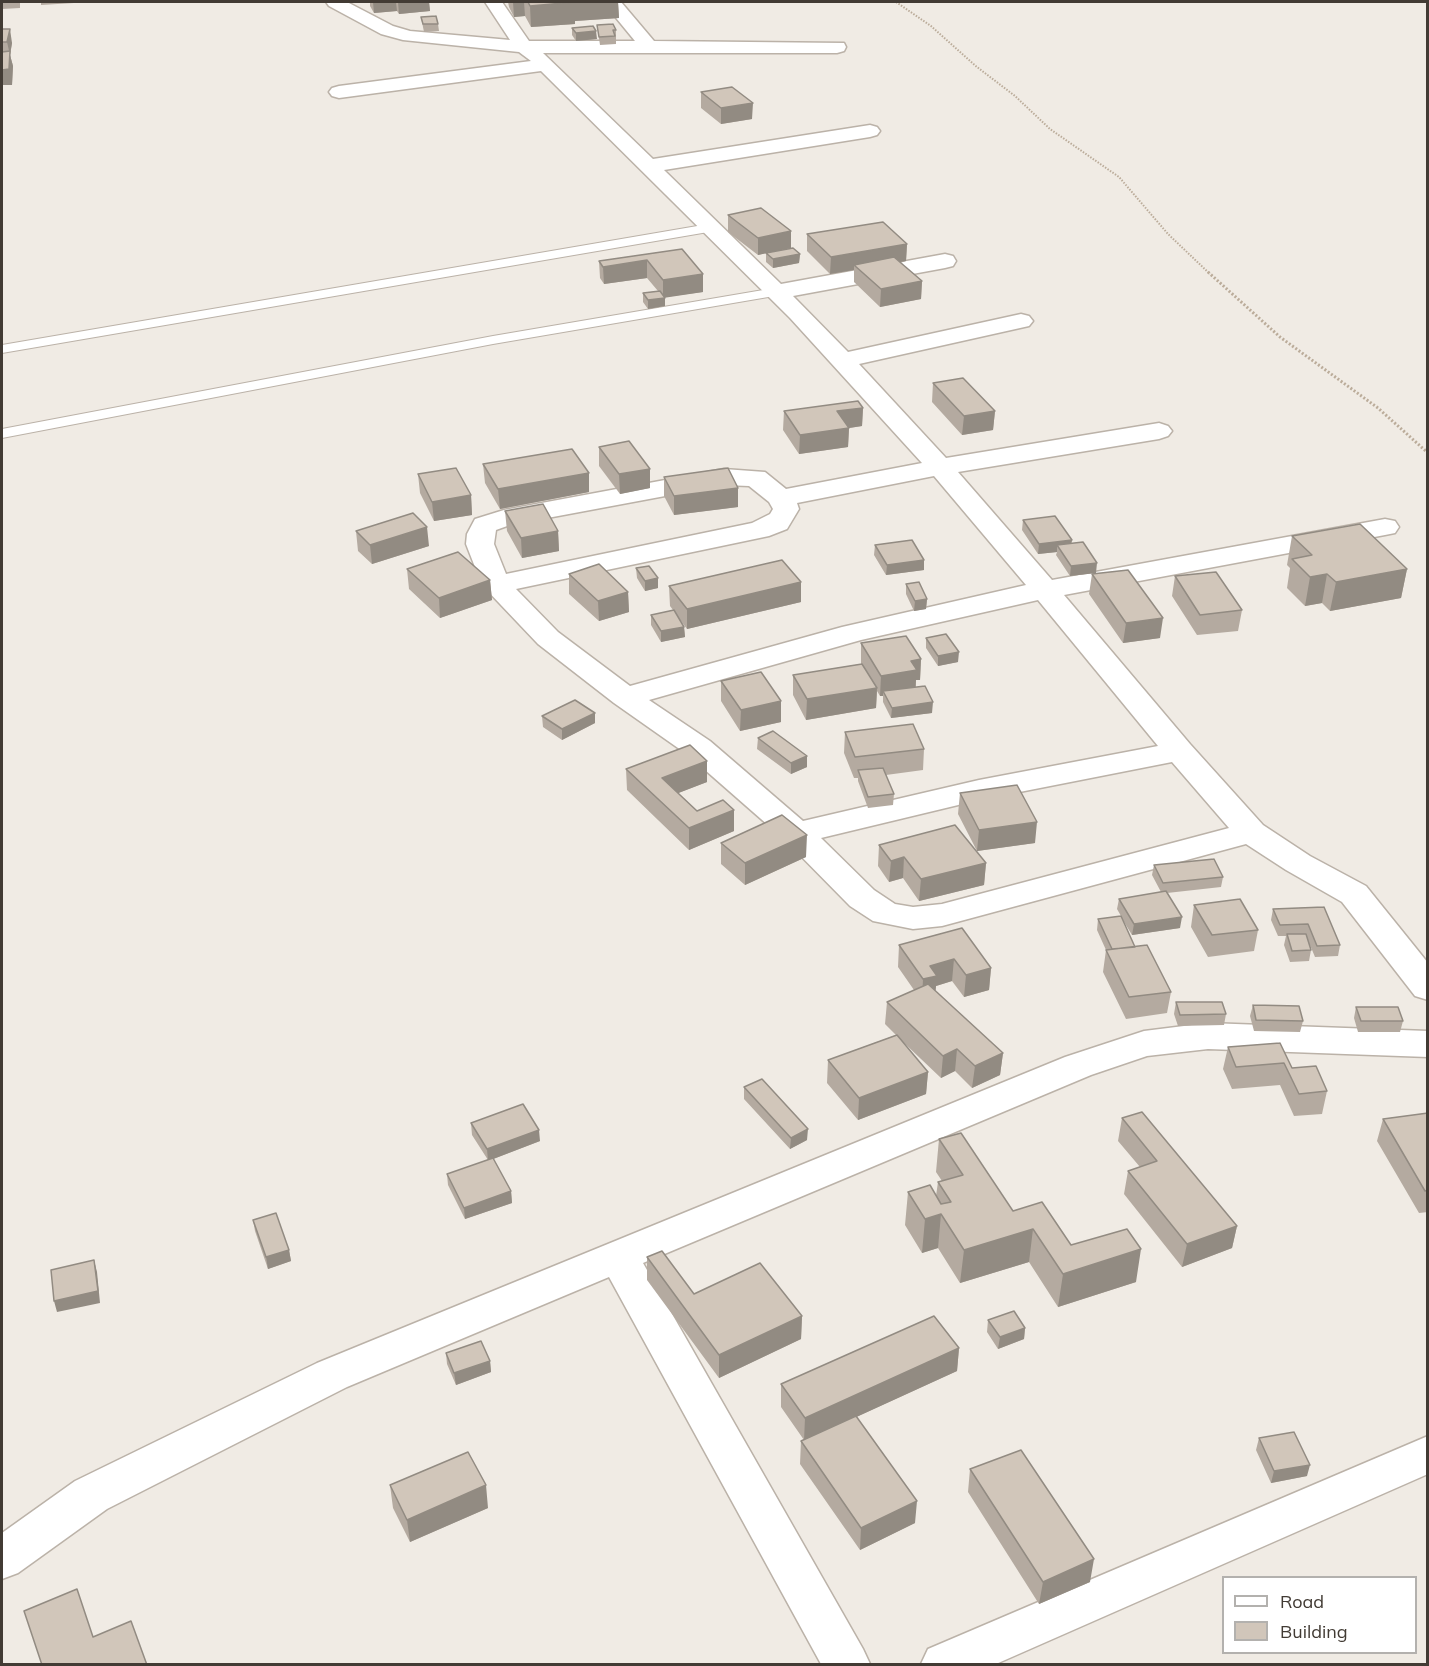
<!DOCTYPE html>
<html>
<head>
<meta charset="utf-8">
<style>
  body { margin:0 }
  #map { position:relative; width:1429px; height:1666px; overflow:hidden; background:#f0ebe4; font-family:Mulish,sans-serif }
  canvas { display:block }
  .frame { position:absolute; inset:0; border:3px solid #423b34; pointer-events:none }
  .legend { position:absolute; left:1222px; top:1576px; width:195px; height:78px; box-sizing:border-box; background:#fff; border:2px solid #b3b1ae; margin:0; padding:8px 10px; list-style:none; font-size:18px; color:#423b34 }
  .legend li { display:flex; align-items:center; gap:12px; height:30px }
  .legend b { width:30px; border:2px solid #b3b1ae }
</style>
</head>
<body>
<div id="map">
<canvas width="1429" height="1666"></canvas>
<div class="frame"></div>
<ul class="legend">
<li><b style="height:8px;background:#fff"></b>Road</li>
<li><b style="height:16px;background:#d1c6ba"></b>Building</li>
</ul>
</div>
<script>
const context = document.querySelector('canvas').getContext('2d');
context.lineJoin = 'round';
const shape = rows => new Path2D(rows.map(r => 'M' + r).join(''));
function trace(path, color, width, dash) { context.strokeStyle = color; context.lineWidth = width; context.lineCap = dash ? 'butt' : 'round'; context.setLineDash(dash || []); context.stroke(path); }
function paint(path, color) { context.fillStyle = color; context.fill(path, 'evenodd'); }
const pathFar1 = shape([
  [896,2,931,26,977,67,1015,96,1050,129,1119,177,1168,234,1210,274]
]);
const path = shape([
  [1208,272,1280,337,1378,408,1428,453]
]);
const service = shape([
  [709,224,714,225,715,228,714,231,2,353,2,345,709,224],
  [775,288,782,292,780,295,493,344,2,438,2,429,493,336,775,288]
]);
const minor = shape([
  [326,2,347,2,393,26,410,31,510,40,485,2,502,2,529,41,635,41,603,2,621,2,654,41,844,43,846,47,844,51,837,53,543,53,653,159,870,125,877,127,880,131,877,135,870,137,664,170,781,284,945,254,953,256,956,261,953,266,945,268,793,296,848,352,1021,314,1029,316,1033,321,1029,326,859,364,946,458,1159,423,1168,426,1172,431,1168,436,1159,439,958,472,1052,580,1385,519,1395,521,1399,527,1395,533,1385,535,1064,595,1190,744,1263,825,1310,856,1366,886,1428,963,1428,1000,1415,996,1342,902,1286,870,1246,844,942,926,913,929,873,921,850,906,785,840,688,755,614,703,538,644,482,585,466,544,467,534,475,519,504,510,724,469,765,472,786,489,922,463,790,318,541,71,339,98,332,96,329,92,332,88,339,86,531,61,519,52,403,40,381,34,329,6,326,2],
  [934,476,1026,585,842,627,630,686,558,632,516,589,769,536,787,529,799,509,797,503,934,476],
  [724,485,749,486,769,502,773,509,770,514,752,523,506,574,494,544,496,530,510,525,724,485],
  [1038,600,1158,746,979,780,803,821,710,741,649,700,861,640,1038,600],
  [1172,762,1229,828,942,904,913,907,895,904,874,890,821,838,979,800,1172,762],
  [1208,1023,1428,1031,1428,1057,1208,1049,1147,1056,1091,1075,643,1263,863,1649,870,1664,821,1664,609,1277,347,1387,107,1509,18,1573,2,1579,2,1533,75,1481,317,1363,1065,1057,1144,1031,1208,1023],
  [1428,1436,1428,1474,996,1664,921,1664,928,1649,1428,1436]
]);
const wall = shape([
  [2,2,20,2,20,8,2,9],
  [41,2,74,2,74,3,41,5],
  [370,2,429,2,430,11,399,14,397,11,374,13,370,6],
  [508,2,513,2,513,7,513,2,618,2,619,18,575,21,575,24,531,27,525,16,514,17,509,7],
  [421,17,438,24,439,31,424,32],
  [597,25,616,30,616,44,600,45],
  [572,28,597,39,576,41,572,35],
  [2,29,12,43,10,55,13,66,12,85,2,85],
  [701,92,752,119,721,124,701,108],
  [728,215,791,248,773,252,800,254,799,263,773,268,766,262,766,253,758,255,728,232],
  [807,234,907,244,906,261,900,263,922,281,921,299,880,307,854,282,854,270,830,274,807,251],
  [682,249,703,292,665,297,665,306,648,309,643,302,643,293,658,291,647,278,604,284,600,278,599,261],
  [933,383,995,411,993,430,962,435,932,402],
  [863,408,862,426,849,428,848,447,799,454,783,430,784,411],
  [599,447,650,469,650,488,620,494,599,466],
  [483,464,589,473,589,492,500,509,485,483],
  [418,474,471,495,472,515,434,521,420,493],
  [664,477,738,488,738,507,674,515,664,496],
  [505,511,558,531,559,551,522,558,507,531],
  [1023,520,1072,540,1071,544,1096,573,1070,576,1056,555,1057,552,1038,554,1022,530],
  [356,531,429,546,372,564,358,551],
  [1292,536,1407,569,1401,598,1330,611,1322,603,1305,606,1287,588,1290,568,1287,565],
  [875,545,924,570,886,575,874,555],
  [636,568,658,588,645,591,637,578],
  [407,569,490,580,492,600,440,618,409,589],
  [569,574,628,592,629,612,599,621,569,594],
  [1092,574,1160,638,1123,643,1089,594],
  [1175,576,1242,610,1238,631,1197,635,1172,596],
  [906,584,927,599,926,609,914,611,906,594],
  [669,586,801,602,687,629,678,617,684,627,685,637,661,642,651,625,651,615,673,610,670,606],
  [926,638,958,662,938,666,926,648],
  [861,643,921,659,920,680,916,680,916,687,932,713,891,718,883,702,883,696,880,696,877,691,876,708,806,720,793,695,793,675,861,664],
  [721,681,781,701,781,722,740,731,721,701],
  [542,716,595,723,562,740,543,727],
  [845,732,924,749,923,770,886,775,894,794,893,805,868,808,858,781,858,778,854,778,844,753],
  [758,738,807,767,791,774,757,749],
  [707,761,707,782,678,793,697,811,734,810,734,831,689,850,627,790,626,769],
  [960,793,1035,843,977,851,958,814],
  [721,843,806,857,745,885,721,864],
  [879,845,986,863,984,885,919,901,903,878,889,882,878,866],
  [1154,865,1223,877,1221,887,1167,893,1180,928,1132,935,1121,917,1135,947,1171,992,1167,1013,1126,1019,1103,972,1106,950,1097,930,1098,919,1121,916,1117,909,1119,899,1161,892,1152,875],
  [1194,905,1258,930,1254,951,1208,957,1191,927],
  [1324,907,1340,945,1338,956,1315,957,1310,945,1311,950,1309,961,1290,962,1284,945,1286,936,1278,936,1271,920,1273,909],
  [899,945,991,968,989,990,964,997,952,981,936,986,935,991,1003,1053,1000,1075,972,1088,955,1071,941,1078,901,1040,928,1072,926,1094,858,1120,827,1083,828,1060,896,1035,885,1024,887,1002,914,990,898,967],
  [1176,1002,1226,1014,1224,1025,1178,1026,1174,1014],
  [1253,1005,1303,1021,1300,1032,1254,1031,1250,1016],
  [1356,1007,1403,1021,1400,1032,1358,1032,1354,1018],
  [1280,1043,1292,1068,1327,1091,1322,1114,1294,1116,1280,1085,1232,1089,1223,1069,1228,1047],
  [744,1087,807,1140,790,1149,744,1099],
  [1428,1113,1428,1212,1419,1213,1377,1141,1383,1119],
  [1122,1118,1237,1226,1232,1248,1182,1267,1124,1194,1128,1171,1140,1167,1118,1141],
  [471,1123,540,1141,493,1159,511,1191,512,1203,465,1219,448,1185,447,1174,488,1160,472,1135],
  [939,1139,1013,1211,1136,1282,1058,1307,1029,1262,960,1283,938,1248,922,1253,905,1225,908,1192,936,1196,938,1182,942,1181,936,1172],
  [253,1220,289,1250,291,1261,268,1269,255,1231],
  [647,1257,694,1294,802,1316,801,1339,719,1378,647,1280],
  [988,1320,1025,1328,1024,1339,998,1349,987,1332],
  [959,1348,957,1371,856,1417,915,1523,860,1550,800,1464,801,1441,804,1440,781,1407,781,1384],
  [446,1353,490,1361,491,1372,456,1385,447,1364],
  [1259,1438,1307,1476,1271,1483,1256,1450],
  [970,1469,1090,1582,1039,1604,968,1492],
  [390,1485,488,1508,410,1542,393,1508]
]);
const shadedWall = shape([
  [373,2,396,2,397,11,374,13],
  [398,2,429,2,430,11,399,14],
  [513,2,524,2,525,16,514,17],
  [573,2,618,2,619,18,575,21,575,24,531,27,530,6],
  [10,29,12,43,10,55,13,66,12,85,2,85,2,70,10,55,7,42],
  [596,31,597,39,576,41,576,33],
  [753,103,752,119,721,124,721,108],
  [791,231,791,248,758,255,758,238],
  [907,244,906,261,859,269,854,265,854,270,830,274,831,257],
  [800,254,799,263,773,268,773,259],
  [647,260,647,278,604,284,603,267],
  [703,274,703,292,663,298,663,280],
  [922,281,921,299,880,307,881,289],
  [665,298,665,306,648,309,648,300],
  [863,408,862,426,836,430,837,411],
  [995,411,993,430,962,435,964,416],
  [849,428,848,447,799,454,800,435],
  [650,469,650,488,620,494,619,474],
  [589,473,589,492,500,509,498,489],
  [738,488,738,507,674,515,674,496],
  [471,495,472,515,434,521,432,502],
  [427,527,429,546,372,564,370,545],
  [558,531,559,551,522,558,521,538],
  [1072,540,1070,550,1057,545,1057,552,1038,554,1039,544],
  [924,560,924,570,886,575,887,565],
  [1097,563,1096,573,1070,576,1071,566],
  [1407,569,1401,598,1330,611,1336,582],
  [1327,574,1322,603,1305,606,1310,577],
  [658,578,658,588,645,591,645,581],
  [490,580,492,600,440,618,439,598],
  [801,582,801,602,687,629,687,609],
  [628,592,629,612,599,621,598,601],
  [927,599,926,609,914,611,915,601],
  [1163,618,1160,638,1123,643,1126,623],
  [684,627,685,637,661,642,661,631],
  [959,652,958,662,938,666,938,656],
  [921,659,920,680,916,680,915,691,883,691,883,696,880,696,881,676,911,661],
  [877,688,876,708,806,720,807,699],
  [781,701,781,722,740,731,741,710],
  [933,702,932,713,891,718,892,708],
  [595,713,595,723,562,740,562,729],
  [807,756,807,767,791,774,791,763],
  [707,761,707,782,663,799,662,778],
  [734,810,734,831,689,850,689,828],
  [1037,822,1035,843,977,851,979,830],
  [807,835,806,857,745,885,745,863],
  [904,857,903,878,889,882,891,861],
  [986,863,984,885,919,901,921,879],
  [1182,917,1180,928,1132,935,1134,924],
  [954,959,952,981,936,986,935,998,922,1001,923,979,930,966],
  [991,968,989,990,964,997,966,975],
  [957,1049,955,1071,941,1078,943,1056],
  [1003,1053,1000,1075,972,1088,975,1066],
  [928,1072,926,1094,858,1120,859,1098],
  [808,1129,807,1140,790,1149,791,1138],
  [539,1130,540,1141,488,1161,487,1149],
  [511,1191,512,1203,465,1219,464,1208],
  [941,1214,938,1248,922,1253,925,1219],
  [1237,1226,1232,1248,1182,1267,1187,1244],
  [1033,1229,1029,1262,960,1283,964,1250],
  [1141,1249,1136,1282,1058,1307,1063,1274],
  [289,1250,291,1261,268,1269,266,1257],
  [94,1260,97,1272,100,1303,57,1312,54,1301],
  [802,1316,801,1339,719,1378,719,1355],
  [1025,1328,1024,1339,998,1349,1000,1337],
  [959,1348,957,1371,804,1441,805,1418],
  [490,1361,491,1372,456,1385,454,1373],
  [1310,1465,1307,1476,1271,1483,1274,1471],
  [486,1485,488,1508,410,1542,407,1520],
  [917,1501,915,1523,860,1550,861,1528],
  [1094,1559,1090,1582,1039,1604,1043,1582]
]);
const building = shape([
  [528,2,574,2,530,6,528,2],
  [436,16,438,24,423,24,421,17,436,16],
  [613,24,616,30,613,30,615,36,599,37,597,25,613,24],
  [593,26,596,31,576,33,572,28,593,26],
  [2,29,10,29,7,42,2,42,2,29],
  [10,51,9,69,2,70,2,52,10,51],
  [732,87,753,103,721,108,701,92,732,87],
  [761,208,791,231,758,238,728,215,761,208],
  [883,222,907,244,831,257,807,234,883,222],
  [793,248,800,254,773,259,766,253,793,248],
  [682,249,703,274,663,280,647,260,603,267,599,261,682,249],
  [894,257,922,281,881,289,854,265,894,257],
  [660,291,665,298,648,300,643,293,660,291],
  [963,378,995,411,964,416,933,383,963,378],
  [858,401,863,408,837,411,849,428,800,435,784,411,858,401],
  [629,441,650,469,619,474,599,447,629,441],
  [572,449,589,473,498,489,483,464,572,449],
  [456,468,471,495,432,502,418,474,456,468],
  [728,468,738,488,674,496,664,477,728,468],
  [543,504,558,531,521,538,505,511,543,504],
  [413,513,427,527,370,545,356,531,413,513],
  [1055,516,1072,540,1039,544,1023,520,1055,516],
  [1360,524,1407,569,1336,582,1327,574,1310,577,1292,559,1312,555,1292,536,1360,524],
  [912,540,924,560,887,565,875,545,912,540],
  [1083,542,1097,563,1071,566,1057,545,1083,542],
  [458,552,490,580,439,598,407,569,458,552],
  [782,560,801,582,687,609,669,586,782,560],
  [599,564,628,592,598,601,569,574,599,564],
  [649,566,658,578,645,581,636,568,649,566],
  [1128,570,1163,618,1126,623,1092,574,1128,570],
  [1216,572,1242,610,1200,615,1175,576,1216,572],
  [919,582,927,599,915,601,906,584,919,582],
  [674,610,684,627,661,631,651,615,674,610],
  [946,634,959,652,938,656,926,638,946,634],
  [906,636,921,659,911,661,917,670,881,676,861,643,906,636],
  [862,664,877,688,807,699,793,675,862,664],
  [761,672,781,701,741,710,721,681,761,672],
  [925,686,933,702,892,708,883,691,925,686],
  [575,700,595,713,562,729,542,716,575,700],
  [913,724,924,749,855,757,845,732,913,724],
  [773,731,807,756,791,763,758,738,773,731],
  [690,745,707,761,662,778,697,811,723,800,734,810,689,828,626,769,690,745],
  [883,768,894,794,868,797,858,770,883,768],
  [1017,785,1037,822,979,830,960,793,1017,785],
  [782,815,807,835,745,863,721,843,782,815],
  [955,825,986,863,921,879,904,857,891,861,879,845,955,825],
  [1214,859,1223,877,1163,883,1154,865,1214,859],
  [1166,891,1182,917,1134,924,1119,899,1166,891],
  [1240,899,1258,930,1212,935,1194,905,1240,899],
  [1324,907,1340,945,1317,946,1308,924,1280,925,1273,909,1324,907],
  [1121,916,1135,947,1112,949,1098,919,1121,916],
  [962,928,991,968,966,975,954,959,930,966,937,976,923,979,899,945,962,928],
  [1287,934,1306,934,1311,950,1292,951,1287,934],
  [1147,945,1171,992,1129,997,1106,950,1147,945],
  [928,984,1003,1053,975,1066,957,1049,943,1056,887,1002,928,984],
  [1176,1002,1222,1002,1226,1014,1180,1015,1176,1002],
  [1253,1005,1299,1006,1303,1021,1256,1020,1253,1005],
  [1356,1007,1398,1007,1403,1021,1361,1021,1356,1007],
  [897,1035,928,1072,859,1098,828,1060,897,1035],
  [1280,1043,1292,1068,1316,1066,1327,1091,1299,1094,1284,1063,1236,1067,1228,1047,1280,1043],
  [762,1079,808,1129,791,1138,744,1087,762,1079],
  [523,1104,539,1130,487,1149,471,1123,523,1104],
  [1142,1112,1237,1226,1187,1244,1128,1171,1157,1161,1122,1118,1142,1112],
  [1428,1113,1428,1190,1425,1191,1383,1119,1428,1113],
  [961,1133,1013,1211,1042,1202,1071,1245,1127,1229,1141,1249,1063,1274,1033,1229,964,1250,941,1214,925,1219,908,1192,930,1185,941,1204,951,1202,938,1182,963,1175,939,1139,961,1133],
  [493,1158,511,1191,464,1208,447,1174,493,1158],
  [276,1213,289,1250,266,1257,253,1220,276,1213],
  [662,1251,694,1294,760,1263,802,1316,719,1355,647,1257,662,1251],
  [94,1260,98,1291,54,1301,51,1270,94,1260],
  [1014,1311,1025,1328,1000,1337,988,1320,1014,1311],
  [934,1316,959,1348,805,1418,781,1384,934,1316],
  [481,1341,490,1361,454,1373,446,1353,481,1341],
  [856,1416,917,1501,861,1528,801,1441,856,1416],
  [1294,1432,1310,1465,1274,1471,1259,1438,1294,1432],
  [1021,1450,1094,1559,1043,1582,970,1469,1021,1450],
  [468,1452,486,1485,407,1520,390,1485,468,1452],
  [77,1589,93,1637,131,1621,147,1665,42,1665,24,1611,77,1589]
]);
trace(service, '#bbb2a8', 2);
trace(minor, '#bbb2a8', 3);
trace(pathFar1, '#bbac9a', 2, [1.5, 1.5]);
trace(path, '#bbac9a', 3, [2, 2]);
paint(service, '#fff');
paint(minor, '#fff');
paint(wall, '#b4aaa0');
paint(shadedWall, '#928b82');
paint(building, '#d1c6ba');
trace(building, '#928b82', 1.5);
</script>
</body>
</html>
